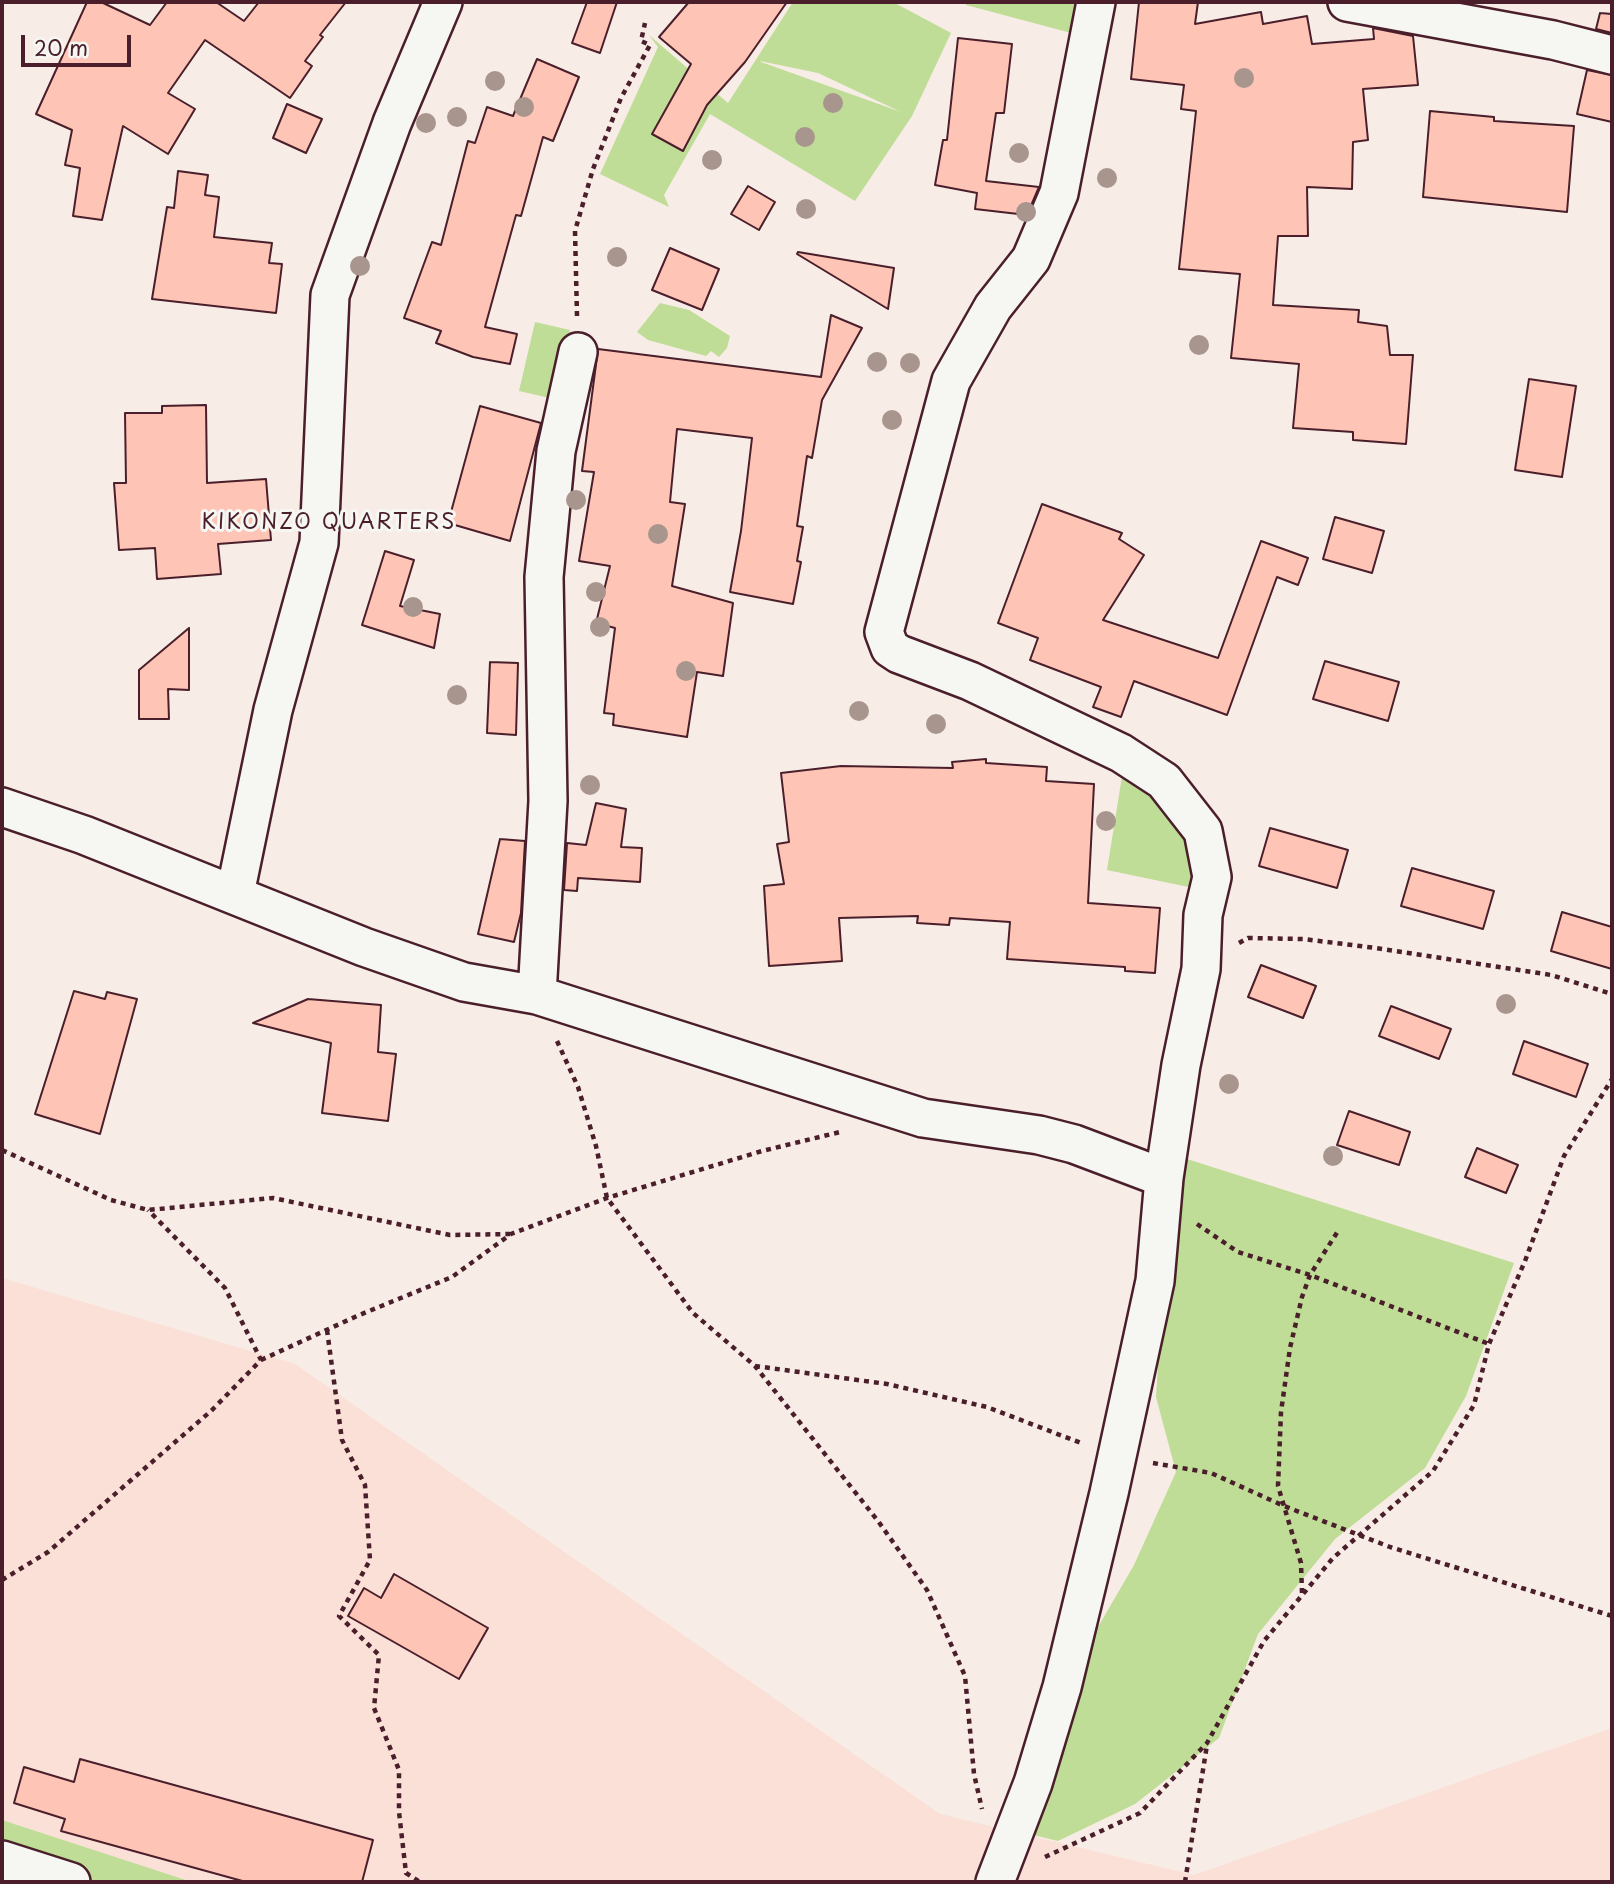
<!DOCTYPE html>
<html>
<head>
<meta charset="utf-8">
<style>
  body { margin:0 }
  #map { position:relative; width:1614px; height:1884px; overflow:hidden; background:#f8ece6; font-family:"Playpen Sans",sans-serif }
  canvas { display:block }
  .frame { position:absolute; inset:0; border:4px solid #4a1f2b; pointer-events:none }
  .scale { position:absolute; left:21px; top:35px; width:110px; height:32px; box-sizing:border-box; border:4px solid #4a1f2b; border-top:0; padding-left:9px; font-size:21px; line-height:24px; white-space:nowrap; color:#4a1f2b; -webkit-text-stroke:5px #f6f6f2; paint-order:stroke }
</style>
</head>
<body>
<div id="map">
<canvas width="1614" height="1884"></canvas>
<div class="frame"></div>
<div class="scale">20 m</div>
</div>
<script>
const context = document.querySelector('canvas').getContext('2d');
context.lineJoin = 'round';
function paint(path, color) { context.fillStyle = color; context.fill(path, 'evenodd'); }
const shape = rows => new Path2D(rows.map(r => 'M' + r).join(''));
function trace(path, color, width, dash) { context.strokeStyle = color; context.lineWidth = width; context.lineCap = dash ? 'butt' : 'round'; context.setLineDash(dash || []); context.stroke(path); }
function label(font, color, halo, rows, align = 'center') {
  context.font = font + ' "Playpen Sans",sans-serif'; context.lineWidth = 6; context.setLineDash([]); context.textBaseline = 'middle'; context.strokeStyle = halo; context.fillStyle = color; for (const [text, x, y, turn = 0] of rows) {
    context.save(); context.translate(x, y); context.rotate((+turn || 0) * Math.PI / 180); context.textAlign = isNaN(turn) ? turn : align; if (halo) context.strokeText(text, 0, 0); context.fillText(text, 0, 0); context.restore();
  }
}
const built = shape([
  [2,1278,295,1364,940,1814,1194,1875,1612,1728,1612,1882,192,1882,2,1820]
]);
const green = shape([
  [793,2,893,2,951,33,912,116,855,201,710,114,664,195,669,207,600,174,658,47,649,35,728,103],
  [760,61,818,73,901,112,761,62],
  [967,2,1093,2,1090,38,966,5],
  [660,303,689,310,730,336,727,348,719,357,711,351,706,356,648,340,637,332],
  [535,322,570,330,554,399,519,391],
  [1124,764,1196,836,1203,890,1107,870],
  [1187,1159,1514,1263,1466,1396,1425,1468,1335,1539,1258,1634,1219,1738,1135,1804,1058,1841,1021,1832,1080,1658,1134,1565,1176,1472,1156,1397,1164,1272],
  [2,1820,192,1882,2,1882]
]);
const building = shape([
  [87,2,101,2,150,25,167,2,216,2,244,21,259,2,346,2,320,35,323,37,305,61,312,66,290,98,205,40,168,93,195,109,168,154,123,126,102,220,73,216,80,168,65,165,72,130,36,114,87,2],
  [587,2,617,2,600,53,572,43,587,2],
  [689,2,787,2,745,62,707,105,683,151,652,134,691,64,659,37,689,2],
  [1139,2,1198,2,1195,24,1261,12,1263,24,1307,16,1312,44,1374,39,1373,28,1413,36,1418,85,1363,89,1368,140,1353,142,1352,189,1307,187,1308,236,1278,236,1273,305,1359,310,1358,322,1387,326,1390,355,1413,355,1406,444,1353,440,1353,432,1293,428,1299,364,1231,358,1240,274,1179,269,1196,111,1181,109,1184,85,1131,79,1139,2],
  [1600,13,1612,14,1612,33,1596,29,1600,13],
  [958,38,1012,44,1004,113,996,113,986,181,1039,187,1027,215,975,209,977,193,935,185,943,140,947,140,958,38],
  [537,59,579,77,553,141,543,137,521,216,516,215,485,327,517,334,510,364,473,357,436,343,441,331,404,318,432,242,441,245,468,141,475,143,487,107,513,116,537,59],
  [1587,70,1612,75,1612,122,1577,114,1587,70],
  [287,104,322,119,306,153,273,138,287,104],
  [1430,111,1494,117,1494,121,1574,126,1567,212,1423,197,1430,111],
  [178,171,208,175,205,195,219,197,214,237,272,243,269,263,282,264,276,313,152,299,167,207,174,208,178,171],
  [748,186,775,202,759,230,731,214,748,186],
  [670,248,719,269,702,310,652,290,670,248],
  [798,252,894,268,888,309,797,254,798,252],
  [831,315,862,328,822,400,812,458,807,456,797,526,803,527,797,561,801,562,793,604,730,592,741,531,752,438,677,429,670,502,685,504,672,586,733,603,723,676,697,672,687,737,613,725,614,714,604,713,615,628,596,623,610,566,579,561,594,472,582,471,598,349,821,377,831,315],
  [1529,379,1576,386,1562,477,1515,470,1529,379],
  [206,405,207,483,266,479,271,540,218,544,221,574,157,579,155,548,119,550,114,483,126,483,125,413,162,413,162,406,206,405],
  [480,406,541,423,510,541,448,523,480,406],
  [1042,504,1122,533,1119,539,1144,555,1103,620,1218,658,1261,541,1308,558,1298,585,1277,577,1227,715,1134,681,1121,717,1093,707,1101,687,1030,660,1038,638,998,623,1042,504],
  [1335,517,1384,531,1372,573,1323,559,1335,517],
  [385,551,414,560,400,606,440,614,434,648,362,625,385,551],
  [189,628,189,690,168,689,169,719,139,719,139,670,189,628],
  [1325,661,1399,682,1388,721,1313,699,1325,661],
  [490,662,518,663,516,735,487,733,490,662],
  [986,759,986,763,1047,767,1046,781,1094,784,1088,903,1160,908,1155,973,1125,971,1125,967,1007,959,1010,922,950,918,949,925,917,923,918,916,839,918,842,961,769,966,764,886,784,884,777,844,789,842,781,773,841,766,953,768,952,762,986,759],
  [596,803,626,809,621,847,642,848,640,882,578,878,577,891,564,890,567,843,586,845,596,803],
  [1270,828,1348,850,1337,888,1259,866,1270,828],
  [500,839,525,841,521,913,514,942,478,934,500,839],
  [1412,868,1494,891,1483,929,1401,906,1412,868],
  [1562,912,1612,927,1612,969,1551,951,1562,912],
  [1261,965,1316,986,1303,1018,1248,997,1261,965],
  [74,991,105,999,107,992,137,999,100,1134,35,1114,74,991],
  [308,999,381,1005,378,1052,396,1054,388,1121,322,1113,331,1043,253,1023,308,999],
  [1391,1006,1451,1029,1439,1059,1379,1036,1391,1006],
  [1524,1041,1588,1064,1576,1097,1513,1074,1524,1041],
  [1349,1111,1410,1132,1399,1165,1337,1145,1349,1111],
  [1477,1148,1518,1165,1506,1193,1465,1177,1477,1148],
  [394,1574,488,1628,459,1679,348,1616,364,1588,381,1598,394,1574],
  [80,1759,373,1840,362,1882,246,1882,61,1831,65,1819,14,1803,24,1767,74,1782,80,1759]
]);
const path = shape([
  [577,316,575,231,593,169,621,98,650,45,641,41,645,23],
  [1239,943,1248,938,1303,939,1376,948,1551,975,1612,994],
  [557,1041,578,1087,596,1146,607,1198,693,1313,755,1366,878,1521,927,1590,965,1676,974,1774,982,1809],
  [2,1150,111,1200,148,1210,273,1198,450,1235,510,1234],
  [1197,1224,1238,1252,1310,1275,1489,1344],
  [327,1330,342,1440,365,1485,370,1560,339,1616,379,1655,374,1708,399,1770,399,1812,406,1873,420,1882],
  [261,1360,357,1316,452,1277,511,1234,607,1198,762,1151,840,1132],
  [755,1366,887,1384,987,1407,1081,1443],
  [1153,1463,1211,1473,1284,1506,1390,1547,1612,1616],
  [2,1580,48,1552,211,1411,261,1360,225,1288,148,1210],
  [1302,1593,1301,1563,1278,1486,1281,1412,1290,1348,1302,1297,1310,1275,1338,1231],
  [1045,1857,1140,1813,1207,1743,1264,1641,1333,1558,1433,1471,1474,1405,1489,1344,1525,1261,1564,1156,1612,1079],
  [1185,1882,1207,1745]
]);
const minor = shape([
  [1347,2,1553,40,1612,55],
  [2,807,84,835,364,947,464,982,537,995,923,1118,1039,1135,1074,1144,1164,1178],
  [235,894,273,710,319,543,330,295,392,123,443,2],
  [537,995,548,801,544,577,556,451,578,352],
  [2,1860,71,1882],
  [995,1882,1033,1783,1062,1687,1109,1493,1155,1281,1164,1178,1181,1065,1201,969,1203,915,1212,877,1203,831,1164,781,1121,753,970,681,899,654,890,648,884,632,951,381,993,307,1031,259,1059,193,1096,2]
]);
const trees = [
  [1244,78],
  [495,81],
  [833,103],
  [524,107],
  [457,117],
  [426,123],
  [805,137],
  [1019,153],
  [712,160],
  [1107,178],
  [806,209],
  [1026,212],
  [617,257],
  [360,266],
  [1199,345],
  [877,362],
  [910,363],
  [892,420],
  [576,500],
  [658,534],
  [596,592],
  [413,607],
  [600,627],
  [686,671],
  [457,695],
  [859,711],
  [936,724],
  [590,785],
  [1106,821],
  [1506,1004],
  [1229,1084],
  [1333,1156]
];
const quarterNames = [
  ["KIKONZO QUARTERS",329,523]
];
paint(built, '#fae0d7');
paint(green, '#bfdd96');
paint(building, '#fec4b5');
trace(building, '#4a1f2b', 2);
trace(minor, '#4a1f2b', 42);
trace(path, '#4a1f2b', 4.5, [5, 5]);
trace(minor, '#f6f6f2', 37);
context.fillStyle = '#a8958e';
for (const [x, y] of trees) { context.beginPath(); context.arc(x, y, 10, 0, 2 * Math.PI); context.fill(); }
context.letterSpacing = '2px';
label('21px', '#4a1f2b', '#f6f6f2', quarterNames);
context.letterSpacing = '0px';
</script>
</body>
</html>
